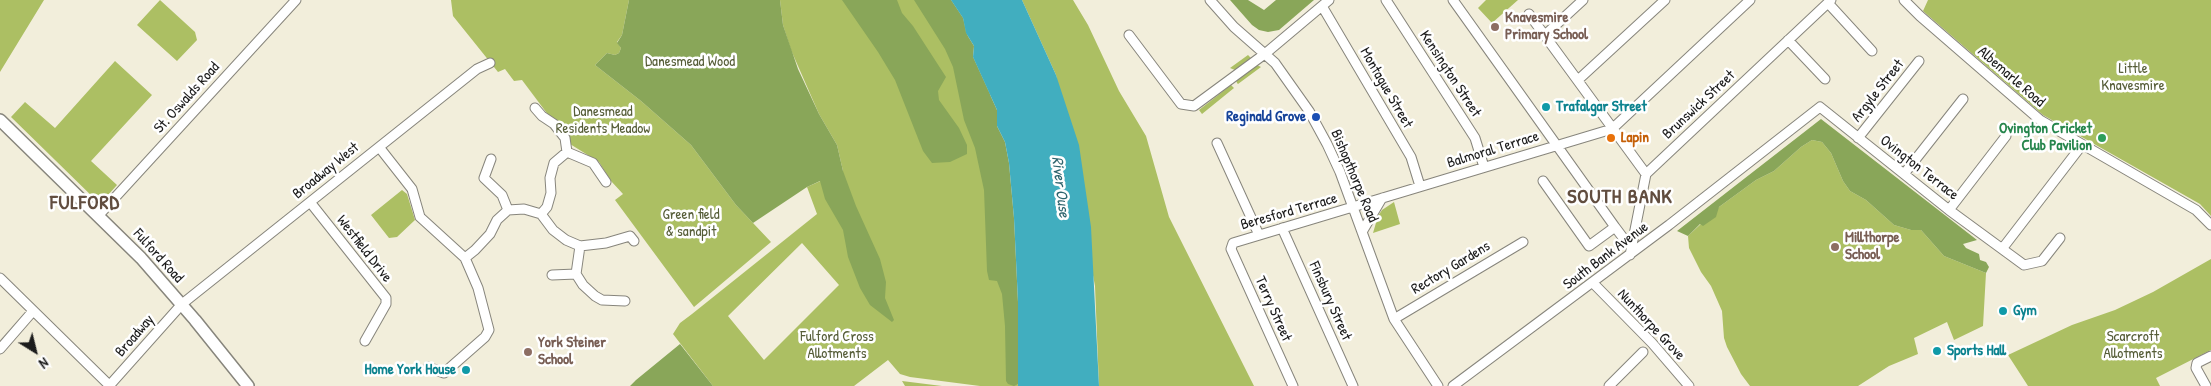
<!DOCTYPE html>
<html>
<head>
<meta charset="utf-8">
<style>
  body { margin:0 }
  #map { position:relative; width:2211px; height:386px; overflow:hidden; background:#f2eedb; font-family:"Patrick Hand",sans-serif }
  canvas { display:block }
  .north { position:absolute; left:10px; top:326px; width:50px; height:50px; -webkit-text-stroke:4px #fff; paint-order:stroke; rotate:144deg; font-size:14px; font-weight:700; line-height:20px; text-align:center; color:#1c1c1c }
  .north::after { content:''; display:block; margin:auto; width:18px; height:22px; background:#1c1c1c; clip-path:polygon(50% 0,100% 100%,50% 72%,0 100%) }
</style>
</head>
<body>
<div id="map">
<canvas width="2211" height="386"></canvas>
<div class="north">N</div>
</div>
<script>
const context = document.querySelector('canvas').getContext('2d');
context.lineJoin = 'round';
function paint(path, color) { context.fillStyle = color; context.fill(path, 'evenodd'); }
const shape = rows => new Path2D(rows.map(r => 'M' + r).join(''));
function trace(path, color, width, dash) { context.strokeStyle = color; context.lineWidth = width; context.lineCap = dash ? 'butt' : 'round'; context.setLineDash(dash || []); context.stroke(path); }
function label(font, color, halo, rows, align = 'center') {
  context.font = font + ' "Patrick Hand",sans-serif'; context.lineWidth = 5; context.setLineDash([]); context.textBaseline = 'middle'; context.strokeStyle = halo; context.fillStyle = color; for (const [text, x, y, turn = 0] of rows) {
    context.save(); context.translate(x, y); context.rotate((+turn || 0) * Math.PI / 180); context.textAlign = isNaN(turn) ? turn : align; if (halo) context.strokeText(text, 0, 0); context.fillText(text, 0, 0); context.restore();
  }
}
const green = shape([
  [0,0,44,0,0,72],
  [160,0,195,32,197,40,177,61,137,25],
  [451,0,629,0,622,35,617,42,621,48,619,53,615,55,607,53,595,65,641,101,691,145,736,205,771,242,694,307,615,200,623,194,611,181,599,162,570,144,522,80,514,81,505,69,498,72,453,16],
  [780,0,951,0,963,18,973,57,990,94,1018,386,980,386,910,377,900,374,888,360,854,386,713,386,673,334,680,323,692,314,817,214,807,187,843,171,837,145,819,114,791,50,783,25],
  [802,243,839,285,764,360,728,316],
  [1022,0,1073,0,1088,25,1119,91,1146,136,1169,217,1254,386,1099,386,1095,286,1056,75],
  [1486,0,1518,0,1492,23,1478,8],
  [1928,0,2211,0,2211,216,2200,204,2043,115,1923,11],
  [1248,55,1251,58,1235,70,1230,68],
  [115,61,152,95,91,161,117,185,100,204,11,117,25,102,55,128],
  [1257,65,1261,67,1238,84,1237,83,1236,80],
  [1231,85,1234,88,1202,114,1199,110],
  [1812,140,1822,142,1831,153,1843,181,1850,191,1866,200,1894,225,1911,230,1921,230,1944,256,1986,273,1983,326,1954,340,1947,322,1914,338,1918,354,1889,366,1858,386,1750,386,1741,374,1727,347,1724,338,1722,311,1711,286,1701,272,1689,248,1688,236,1719,207,1756,180,1774,171,1801,147],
  [402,190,407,194,415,220,397,237,389,238,371,215],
  [1394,202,1400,224,1373,233,1378,216,1382,210],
  [2211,259,2211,350,2156,378,2160,386,2028,386,2008,355,2072,325,2115,310,2153,292],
  [902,381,942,386,905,386]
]);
const forest = shape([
  [629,0,780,0,783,25,798,69,819,114,837,145,843,171,856,206,880,259,886,282,885,298,894,320,892,322,870,305,860,288,848,257,843,230,825,199,820,181,807,187,753,223,736,205,691,145,641,101,595,65,607,53,615,55,619,53,621,48,617,43,622,35],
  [842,0,897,0,902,13,913,26,946,77,938,91,939,100,959,128,967,145,967,154,950,162,932,163,923,151,895,80,878,52],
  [914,0,951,0,963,18,966,33,974,46,973,57,997,110,997,126,1005,142,1009,163,1014,218,1018,302,1018,384,1014,386,1008,384,1006,381,1005,326,1002,294,997,281,989,280,987,271,984,190,975,148,964,120,953,67,945,49],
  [1230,0,1248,0,1264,10,1276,0,1314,0,1279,30,1268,32,1259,30,1252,25],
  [1821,119,1977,240,1963,244,1966,248,1979,254,1980,260,1986,262,1989,267,1986,273,1944,256,1921,230,1911,230,1894,225,1866,200,1850,191,1843,181,1831,153,1822,142,1812,140,1801,147,1774,171,1756,180,1719,207,1716,217,1703,226,1700,224,1688,236,1677,231],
  [680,344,713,386,630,386,636,380]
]);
const water = shape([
  [951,0,1022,0,1056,75,1079,145,1091,227,1099,386,1018,386,1018,302,1014,218,1009,163,1005,142,997,126,997,110,973,57,974,46,966,33,963,18]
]);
const minor = shape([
  [1210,0,1234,27,1275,63,1309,111,1327,144,1340,172,1394,319,1438,386],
  [1386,0,1475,138,1484,167],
  [1453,0,1615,227,1627,243,1632,245],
  [1904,0,1920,16,2040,120,2196,210,2211,225],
  [1828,3,1872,51],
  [1322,6,1411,157,1420,186],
  [1529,14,1646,174],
  [1129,35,1181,104,1194,106,1266,53,1329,0],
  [1545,35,1583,0],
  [1788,40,1825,79],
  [1578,80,1665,0],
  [535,108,542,116,554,124,565,138,567,152],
  [1858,138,1919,61],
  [1217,143,1259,235],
  [379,147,412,189,420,217,465,258,478,288,489,330,485,337,444,373,428,367],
  [491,159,484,178,502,195,508,210],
  [1904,174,1963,99],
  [1543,181,1589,246,1615,227],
  [310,202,386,298,386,304,365,341],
  [1949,210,2006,136],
  [541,214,547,207,551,193,550,178,554,163,567,152,593,163,606,182],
  [99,215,296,0],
  [1282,228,1353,386],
  [1362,232,1382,198],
  [580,246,576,274,583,285,595,296,602,300,625,301],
  [2002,249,2082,145],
  [1630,255,1646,174,1831,0],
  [465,258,475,250,490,234,497,220,508,210,524,209,541,214,553,230,566,240,580,246,606,243,630,236,634,241],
  [552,275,576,274],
  [0,278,109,385],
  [1593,283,1652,343,1689,386],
  [1394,319,1523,242],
  [0,349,33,311],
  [109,386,182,304,477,69,490,63],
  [1293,386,1231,249,1233,243,1612,129,1750,0],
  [1453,386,1669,225,1820,107,1949,210,2024,265,2042,261,2060,238],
  [1609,386,1643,352],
  [2206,386,2196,368,2197,363,2211,356]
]);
const major = shape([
  [0,120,141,258,195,320,248,386]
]);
const markers = [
  [1495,27,5,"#8d6e63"],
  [1546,107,5,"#0f9aa8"],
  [1316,117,5,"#1a4fb4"],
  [1611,138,5,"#e8710a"],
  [2102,138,5,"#2e9e5b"],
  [1835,247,5,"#8d6e63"],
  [2003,311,5,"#0f9aa8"],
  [1937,351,5,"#0f9aa8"],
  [528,352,5,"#8d6e63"],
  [466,370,5,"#0f9aa8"]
];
const educationNames = [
  ["Knavesmire",1505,18],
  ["Primary School",1505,35],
  ["Millthorpe",1845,238],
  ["School",1845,255],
  ["York Steiner",538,343],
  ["School",538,360]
];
const parkNames = [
  ["Danesmead Wood",690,62],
  ["Little",2133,69],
  ["Knavesmire",2133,86],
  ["Danesmead",603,112],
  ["Residents Meadow",603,129],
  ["Green field",691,215],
  ["& sandpit",691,232],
  ["Fulford Cross",837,337],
  ["Allotments",837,354],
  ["Scarcroft",2133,337],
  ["Allotments",2133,354]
];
const streetNames = [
  ["Kensington Street",1450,74,57],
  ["Albemarle Road",2011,77,41],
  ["Montague Street",1386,88,60],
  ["Argyle Street",1878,91,-52],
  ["St. Oswalds Road",187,98,-48],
  ["Brunswick Street",1699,105,-43],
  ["Balmoral Terrace",1493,150,-17],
  ["Ovington Terrace",1919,168,38],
  ["Broadway West",326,171,-39],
  ["Bishopthorpe Road",1354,176,67],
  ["Beresford Terrace",1289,212,-16],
  ["Westfield Drive",364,249,52],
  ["Fulford Road",158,256,48],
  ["South Bank Avenue",1606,256,-37],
  ["Rectory Gardens",1451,268,-31],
  ["Finsbury Street",1330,301,66],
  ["Terry Street",1273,309,66],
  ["Nunthorpe Grove",1651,325,47],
  ["Broadway",135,336,-49]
];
const cultureNames = [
  ["Trafalgar Street",1556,107],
  ["Gym",2013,311],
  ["Sports Hall",1947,351],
  ["Home York House",456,370,"right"]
];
const transitNames = [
  ["Reginald Grove",1306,117]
];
const leisureNames = [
  ["Ovington Cricket",2092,129],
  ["Club Pavilion",2092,146]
];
const foodNames = [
  ["Lapin",1621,138]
];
const waterNames = [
  ["River Ouse",1060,187,83]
];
const districtNames = [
  ["SOUTH BANK",1620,198],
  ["FULFORD",85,204]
];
paint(green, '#acbf63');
paint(forest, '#89a659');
paint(water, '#41aebf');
trace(minor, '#87857c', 11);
trace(major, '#87857c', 14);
trace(minor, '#fff', 9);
trace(major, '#fff', 11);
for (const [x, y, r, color] of markers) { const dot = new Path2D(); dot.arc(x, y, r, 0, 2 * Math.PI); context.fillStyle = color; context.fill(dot); trace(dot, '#fff', 2); }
label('bold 15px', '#785e54', '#fff', educationNames, 'left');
label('15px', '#565d38', '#fff', parkNames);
label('15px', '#1c1c1c', '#fff', streetNames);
label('bold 15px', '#0d838f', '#fff', cultureNames, 'left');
label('bold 15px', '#164399', '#fff', transitNames, 'right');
label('bold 15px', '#27864d', '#fff', leisureNames, 'right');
label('bold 15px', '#c56008', '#fff', foodNames, 'left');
label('italic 16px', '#2e656e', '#fff', waterNames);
context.letterSpacing = '1px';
label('bold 20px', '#614d3f', '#fff', districtNames);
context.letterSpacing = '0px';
</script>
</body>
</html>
